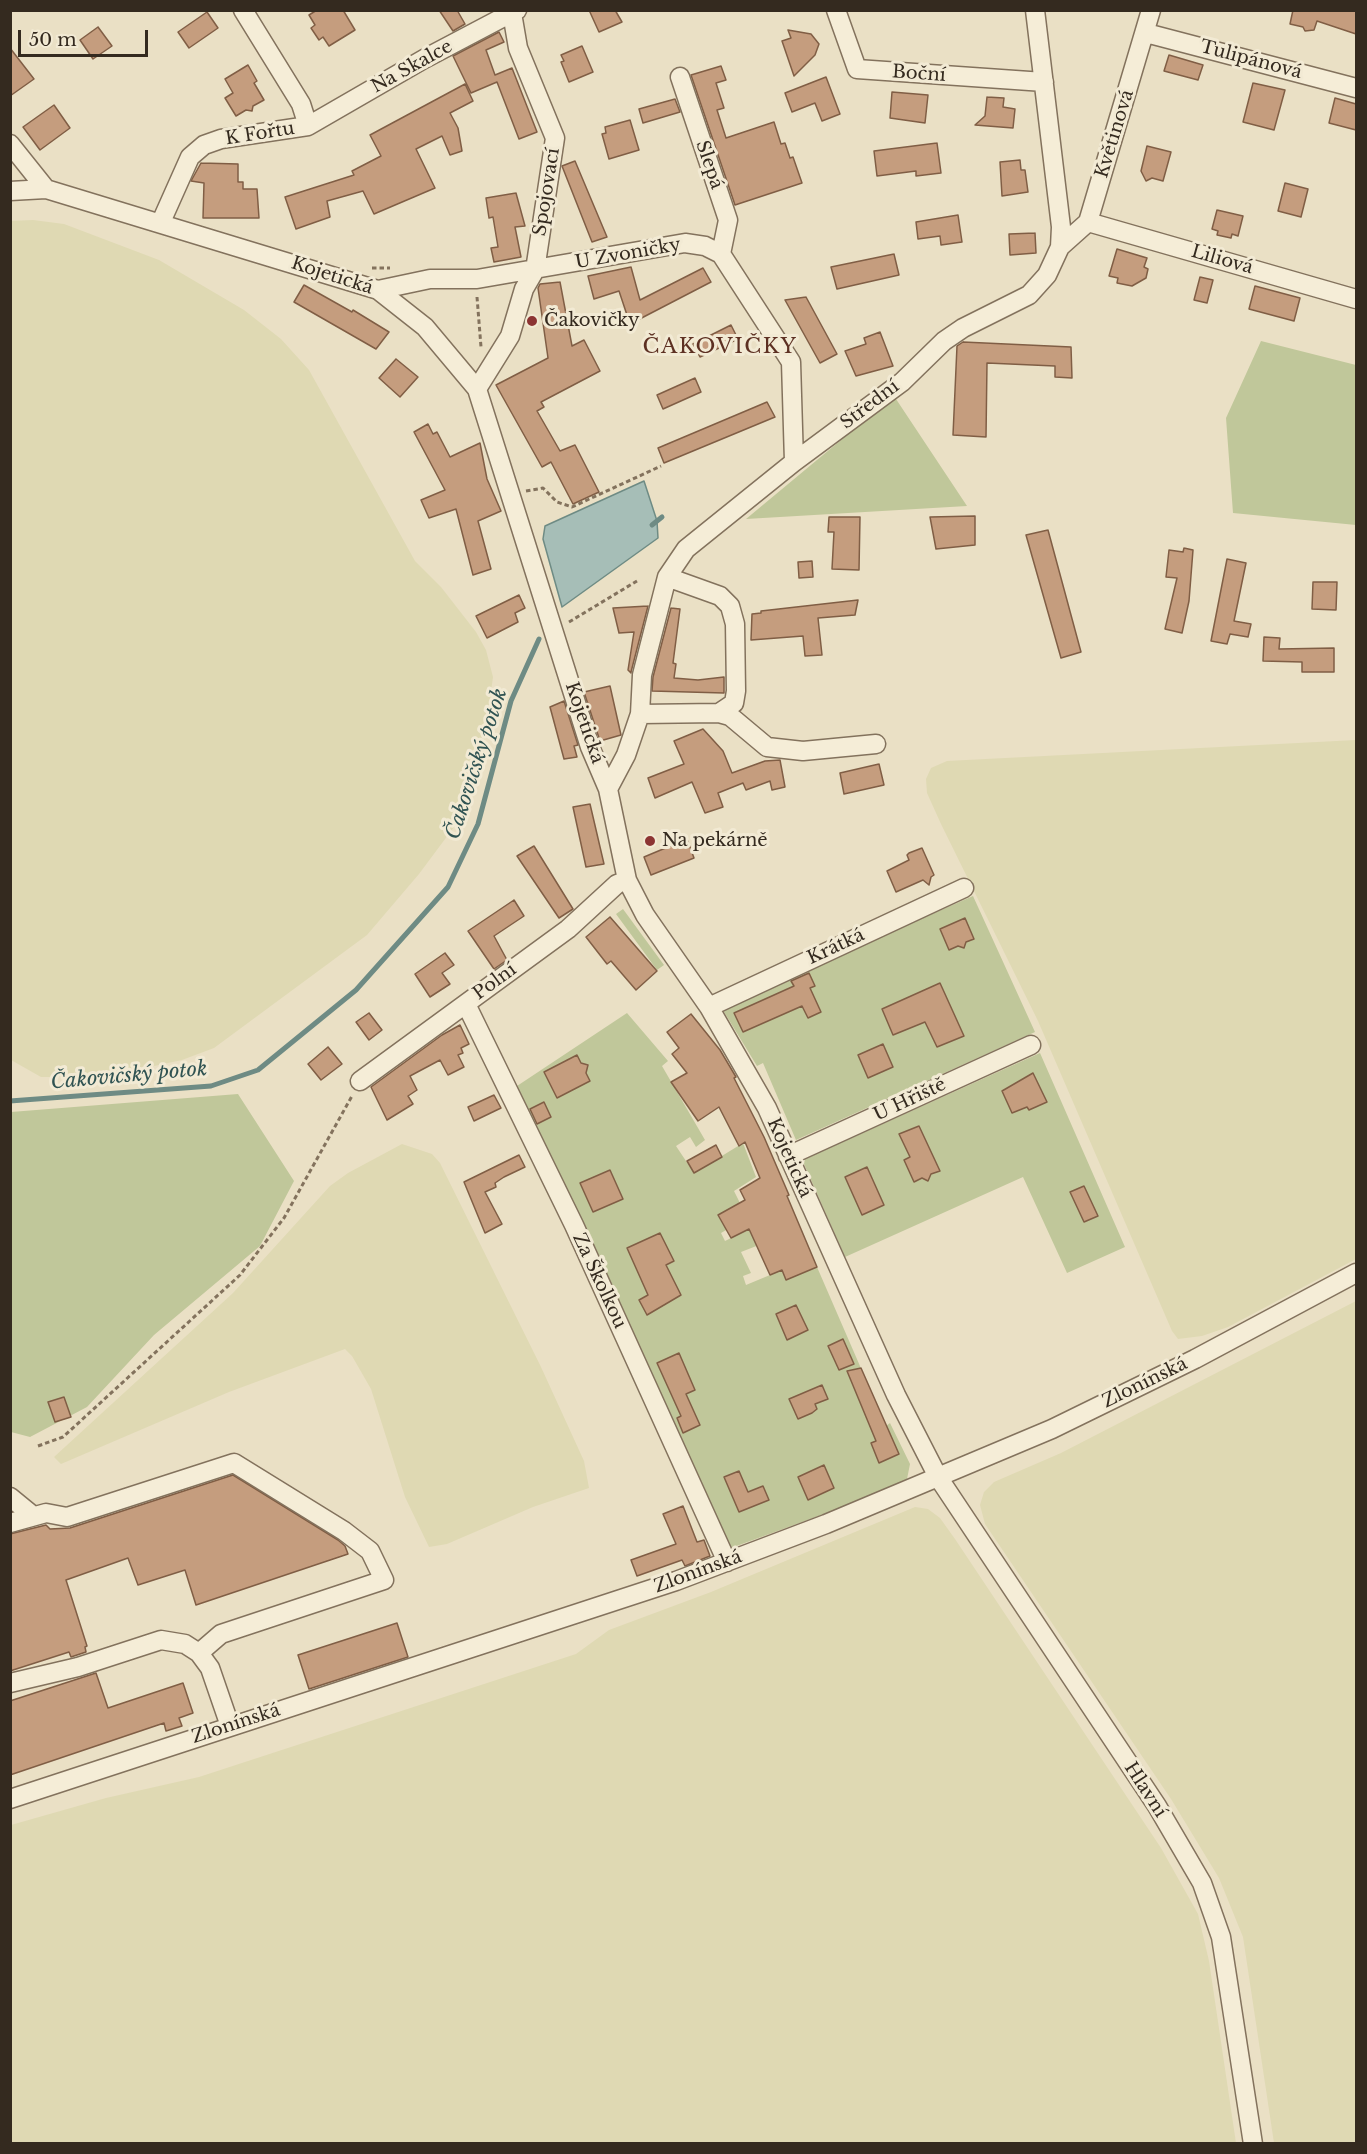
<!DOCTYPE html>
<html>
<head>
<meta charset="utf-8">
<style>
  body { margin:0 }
  #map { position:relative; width:1367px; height:2154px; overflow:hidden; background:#eae0c5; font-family:"Libre Baskerville",serif }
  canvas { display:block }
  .frame { position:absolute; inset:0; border:12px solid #342a1f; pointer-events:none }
  .scale { position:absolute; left:18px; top:30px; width:130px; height:27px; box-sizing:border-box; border:3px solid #342a1f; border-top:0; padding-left:8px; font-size:18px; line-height:21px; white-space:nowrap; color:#342a1f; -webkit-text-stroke:4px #f2ead4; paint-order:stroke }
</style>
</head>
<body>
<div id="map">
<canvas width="1367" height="2154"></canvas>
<div class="frame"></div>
<div class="scale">50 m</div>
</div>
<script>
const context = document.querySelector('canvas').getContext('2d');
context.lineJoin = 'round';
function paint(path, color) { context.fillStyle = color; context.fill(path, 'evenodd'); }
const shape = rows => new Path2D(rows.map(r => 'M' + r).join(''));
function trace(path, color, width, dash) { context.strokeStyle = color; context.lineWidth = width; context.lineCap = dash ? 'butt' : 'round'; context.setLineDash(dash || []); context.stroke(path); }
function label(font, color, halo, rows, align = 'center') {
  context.font = font + ' "Libre Baskerville",serif'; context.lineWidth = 6; context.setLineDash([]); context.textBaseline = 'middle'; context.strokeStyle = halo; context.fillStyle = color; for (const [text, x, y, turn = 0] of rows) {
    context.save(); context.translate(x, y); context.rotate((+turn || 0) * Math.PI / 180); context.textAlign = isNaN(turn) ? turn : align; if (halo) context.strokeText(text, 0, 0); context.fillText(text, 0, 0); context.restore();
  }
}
const farmland = shape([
  [33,220,64,224,159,260,244,310,281,339,309,370,415,561,441,587,476,632,486,650,493,677,480,772,470,798,454,827,419,874,367,935,214,1048,182,1060,103,1077,41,1077,11,1060,10,221],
  [1356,740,1356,1259,1228,1327,1202,1336,1178,1339,1172,1331,1038,1021,941,824,927,793,926,779,931,768,947,761],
  [402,1144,432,1154,440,1163,541,1367,584,1461,589,1488,533,1507,447,1544,429,1547,405,1497,371,1389,352,1356,345,1349,229,1392,61,1464,54,1457,233,1293,330,1186,348,1173],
  [1356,1301,1356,2143,1274,2143,1243,1937,1219,1878,1171,1799,985,1524,980,1505,984,1492,994,1482,1061,1453],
  [915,1507,928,1509,940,1518,955,1539,1161,1848,1198,1914,1209,1961,1236,2143,11,2143,11,1825,106,1798,199,1777,576,1654,609,1630,711,1592]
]);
const green = shape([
  [1261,341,1356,365,1356,525,1233,513,1226,418],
  [894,396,967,506,746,519],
  [973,896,1035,1032,796,1140,763,1063,757,1066,721,1007],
  [623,909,664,965,657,970,616,914],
  [627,1013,668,1061,662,1066,705,1140,696,1147,690,1137,676,1146,694,1173,743,1143,756,1177,734,1191,740,1203,718,1216,724,1226,747,1218,721,1233,725,1241,753,1227,759,1245,741,1252,751,1273,743,1276,746,1285,782,1270,786,1280,817,1267,886,1426,890,1423,910,1464,906,1484,731,1548,517,1086],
  [1040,1053,1125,1247,1067,1273,1023,1177,845,1257,804,1164,805,1159],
  [238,1094,294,1181,260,1246,154,1335,87,1407,30,1437,11,1432,11,1112]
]);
const water = shape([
  [644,481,657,521,658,538,562,607,543,539,545,526,644,481]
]);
const stream = shape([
  [652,525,662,517],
  [10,1101,211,1086,258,1070,356,990,448,887,478,824,511,701,539,639]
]);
const building = shape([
  [317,10,343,10,355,30,329,46,323,37,319,40,311,28,315,25,309,15,317,10],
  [439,10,457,10,465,24,453,31,439,10],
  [589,10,615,10,622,22,599,32,589,10],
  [1293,10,1356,10,1356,34,1317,21,1314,30,1305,31,1303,27,1290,24,1293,10],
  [207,12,218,28,189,48,178,32,207,12],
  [98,27,112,46,93,59,80,40,98,27],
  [788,30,811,34,819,44,815,55,794,76,782,41,791,38,788,30],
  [499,32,504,42,486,50,495,75,512,68,537,132,519,139,497,82,471,93,453,56,499,32],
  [582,46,593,72,569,82,561,62,564,61,561,55,582,46],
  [10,48,34,79,10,96,10,48],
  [1169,55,1203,65,1198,80,1164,71,1169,55],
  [248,65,257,81,254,83,264,100,253,106,252,111,246,110,236,116,225,98,233,93,225,79,248,65],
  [721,66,726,80,716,83,724,108,717,110,726,138,774,122,781,144,785,143,790,158,793,157,802,183,735,205,691,75,721,66],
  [826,77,840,114,822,121,815,103,792,112,785,93,826,77],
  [1253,83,1285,90,1274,130,1243,122,1253,83],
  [465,84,473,101,450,113,458,128,462,151,450,155,442,136,416,149,435,188,374,214,363,191,327,201,330,217,296,229,285,197,354,175,352,171,381,156,370,135,465,84],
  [892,92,928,95,925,123,890,118,892,92],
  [987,97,1004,98,1003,107,1015,109,1013,128,975,125,985,116,987,97],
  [1335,98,1356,104,1356,130,1329,123,1335,98],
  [675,99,680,112,643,123,639,109,675,99],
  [54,105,70,128,40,150,23,127,54,105],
  [630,120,639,150,609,159,602,134,606,133,605,127,630,120],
  [937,143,941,173,916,176,916,171,877,176,874,151,937,143],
  [1147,146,1171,152,1163,181,1152,178,1146,181,1141,171,1147,146],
  [1020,160,1021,170,1025,170,1028,192,1002,196,1000,162,1020,160],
  [575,161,607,237,592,242,562,166,575,161],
  [201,163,238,164,238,182,243,182,243,189,257,189,259,218,203,218,204,183,191,181,201,163],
  [1285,183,1308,189,1301,217,1278,211,1285,183],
  [516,193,525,226,515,227,521,257,494,262,491,248,498,247,493,217,489,218,486,198,516,193],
  [1217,210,1243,216,1238,236,1232,234,1231,238,1217,235,1218,231,1212,229,1217,210],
  [958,215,962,242,941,245,940,236,918,239,916,222,958,215],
  [1035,233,1036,253,1010,255,1009,234,1035,233],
  [1117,249,1147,258,1144,267,1148,269,1146,278,1132,286,1117,283,1118,278,1109,276,1117,249],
  [894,254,899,275,837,289,831,267,894,254],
  [631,267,640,300,703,268,711,282,630,324,619,291,594,299,588,276,631,267],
  [1200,277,1213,280,1207,303,1194,300,1200,277],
  [560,282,572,346,584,340,600,371,541,402,544,407,537,411,560,451,575,445,599,492,573,504,551,462,542,467,496,385,548,358,538,288,540,284,560,282],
  [304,285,352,312,353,310,389,332,376,349,294,302,304,285],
  [1255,286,1300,298,1294,321,1249,309,1255,286],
  [806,297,837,354,820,363,785,300,806,297],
  [731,325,738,339,700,357,693,344,731,325],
  [880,332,893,366,856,376,845,351,866,344,864,338,880,332],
  [963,342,1071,347,1072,378,1055,377,1055,366,987,363,986,437,953,435,957,346,963,342],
  [396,359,418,377,400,397,379,378,396,359],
  [695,378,701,392,663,409,657,395,695,378],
  [767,402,775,417,664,463,658,448,767,402],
  [428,424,433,434,437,432,450,457,480,443,487,479,501,511,478,521,491,569,473,575,456,509,429,518,421,500,445,490,414,432,428,424],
  [975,516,975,545,936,549,930,517,975,516],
  [829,517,860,517,859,570,832,569,834,532,828,532,829,517],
  [1048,530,1081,652,1061,658,1026,535,1048,530],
  [1184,548,1193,550,1189,601,1182,633,1165,629,1177,578,1166,577,1169,550,1183,552,1184,548],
  [1227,559,1246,563,1234,621,1251,624,1248,637,1230,634,1227,644,1211,641,1227,559],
  [812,561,813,577,799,578,798,562,812,561],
  [1313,582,1337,582,1336,610,1312,609,1313,582],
  [519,595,525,608,515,613,518,622,487,638,476,616,519,595],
  [858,600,855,615,818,618,822,655,805,656,803,636,751,640,752,614,761,613,761,611,858,600],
  [648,606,631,672,631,673,628,670,634,632,619,633,613,608,648,606],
  [671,608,680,609,673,663,676,664,674,678,698,680,724,677,724,693,652,691,653,677,671,608],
  [1264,637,1280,638,1279,649,1334,648,1334,672,1302,672,1302,662,1263,661,1264,637],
  [610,686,621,735,600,741,584,692,610,686],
  [564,701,578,745,574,746,577,757,564,759,550,707,564,701],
  [703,729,723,751,732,773,765,761,780,760,785,787,772,790,770,781,746,790,743,783,718,793,723,807,705,813,692,782,655,798,648,778,684,764,674,741,703,729],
  [879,764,884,785,844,794,840,773,879,764],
  [590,804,604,864,586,867,573,807,590,804],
  [687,839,694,858,651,875,644,857,687,839],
  [534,846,573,909,559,918,517,856,534,846],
  [922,848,934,875,931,877,929,885,923,880,896,892,887,871,909,860,907,855,909,853,922,848],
  [514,900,524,916,494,936,507,960,494,969,468,931,514,900],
  [610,917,657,971,636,990,611,961,607,964,586,937,610,917],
  [965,918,974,939,966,942,964,948,958,946,949,950,940,929,965,918],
  [445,953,454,965,442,973,450,984,430,997,415,974,445,953],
  [809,973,815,986,810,988,821,1012,808,1018,802,1006,743,1032,734,1013,794,986,791,981,809,973],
  [940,983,964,1036,937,1047,925,1022,893,1035,882,1009,940,983],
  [369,1013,382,1030,369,1040,356,1022,369,1013],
  [691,1014,720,1050,736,1077,734,1078,764,1137,789,1195,787,1196,817,1267,786,1280,782,1270,770,1275,749,1229,731,1238,718,1215,745,1200,740,1190,760,1178,745,1142,739,1146,719,1107,698,1121,671,1082,687,1073,672,1054,679,1048,667,1032,691,1014],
  [460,1025,469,1044,461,1048,463,1053,458,1055,464,1067,448,1075,440,1060,410,1076,417,1090,408,1096,413,1104,387,1120,371,1087,442,1035,460,1025],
  [883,1044,893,1067,868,1078,858,1055,883,1044],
  [328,1047,342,1064,321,1080,308,1064,328,1047],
  [577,1055,581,1063,588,1065,586,1073,590,1081,557,1098,544,1072,577,1055],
  [1033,1073,1047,1102,1029,1110,1027,1107,1012,1113,1002,1091,1033,1073],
  [494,1095,501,1108,474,1121,468,1107,494,1095],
  [544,1102,551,1117,537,1124,530,1109,544,1102],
  [919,1126,940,1171,931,1174,928,1181,922,1178,914,1182,904,1160,910,1157,899,1134,919,1126],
  [716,1145,722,1157,694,1173,687,1161,716,1145],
  [519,1155,525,1167,504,1177,495,1183,496,1187,485,1192,502,1224,485,1233,464,1182,519,1155],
  [867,1167,884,1205,862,1215,845,1177,867,1167],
  [610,1170,623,1199,593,1212,580,1183,610,1170],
  [1084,1186,1098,1216,1084,1222,1070,1192,1084,1186],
  [660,1233,674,1261,666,1265,681,1295,647,1315,639,1300,648,1295,627,1248,660,1233],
  [796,1305,808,1330,787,1340,776,1314,796,1305],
  [843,1339,854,1364,839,1370,828,1346,843,1339],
  [679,1353,695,1390,686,1394,700,1425,683,1433,677,1418,681,1416,657,1363,679,1353],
  [861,1368,899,1454,879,1463,871,1443,876,1441,847,1371,861,1368],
  [822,1385,828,1399,815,1404,817,1409,812,1413,798,1419,789,1399,822,1385],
  [64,1397,71,1417,55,1422,48,1402,64,1397],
  [824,1465,834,1488,808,1500,798,1477,824,1465],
  [739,1471,748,1492,763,1486,769,1500,739,1512,724,1477,739,1471],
  [233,1475,338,1540,345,1546,348,1554,196,1605,185,1570,138,1585,128,1558,66,1580,87,1646,85,1647,86,1652,71,1657,69,1652,10,1671,10,1534,46,1525,50,1529,70,1528,233,1475],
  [683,1506,697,1542,704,1540,710,1556,685,1566,682,1560,637,1576,631,1560,676,1544,663,1514,683,1506],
  [397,1623,408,1657,309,1689,298,1655,397,1623],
  [96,1673,108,1708,183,1683,193,1713,179,1718,182,1726,166,1731,164,1723,10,1775,10,1701,96,1673]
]);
const path = shape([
  [372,268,390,268],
  [477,297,481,347],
  [526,491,543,488,557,502,572,507,661,466],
  [569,622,637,581],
  [38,1446,63,1437,240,1275,284,1218,352,1096]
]);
const minor = shape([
  [243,10,301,104,308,126],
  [836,10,857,69,1044,82],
  [1146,33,1356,88],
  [680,77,728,220,721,254],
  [10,144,46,189],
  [10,191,46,189,378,290,425,327,477,389,590,747,608,789,627,880,645,915,709,1007,767,1108,896,1395,938,1477,1157,1806,1202,1883,1221,1937,1253,2144],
  [161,222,190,157,204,145,221,139,308,126,424,59,517,10],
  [1088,222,1356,299],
  [1060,247,1088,222,1151,10],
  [378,290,430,279,477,279,685,243,705,246,721,254,791,362,794,462],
  [477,389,510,336,524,289,535,270,555,138,518,48,512,13],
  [667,577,720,596,730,606,735,624,736,691,734,703,719,713],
  [640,714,719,713,730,716,767,747,803,751,876,744],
  [608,789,626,755,640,714,642,675,667,577,686,549,794,462,902,382,944,341,963,328,1029,295,1047,275,1060,247,1061,227,1035,10],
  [466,1004,574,1225,727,1562],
  [709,1007,964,888],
  [360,1081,568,929,617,884,627,880],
  [788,1156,1031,1045],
  [10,1497,32,1515],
  [10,1523,46,1513,67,1517,234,1463,344,1531,370,1551,384,1580,221,1634,199,1653],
  [10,1683,78,1667,161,1640,185,1644,199,1653,210,1668,230,1726],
  [10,1799,676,1581,826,1524,1052,1429,1195,1359,1356,1273]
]);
const markers = [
  [532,321,6,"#8c3432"],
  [650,841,6,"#8c3432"]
];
const streetNames = [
  ["Tulipánová",1251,60,15],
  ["Na Skalce",412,67,-29],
  ["Boční",919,74,4],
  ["K Fořtu",260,134,-9],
  ["Květinová",1115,134,-73],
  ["Slepá",709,165,71],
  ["Spojovací",547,192,-81],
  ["U Zvoničky",628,254,-10],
  ["Liliová",1222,260,16],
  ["Kojetická",332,276,18],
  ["Střední",870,405,-37],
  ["Kojetická",584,723,71],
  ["Krátká",836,947,-25],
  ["Polní",495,982,-36],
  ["U Hřiště",910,1100,-25],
  ["Kojetická",789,1158,66],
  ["Za Školkou",599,1281,65],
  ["Zlonínská",1145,1383,-26],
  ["Zlonínská",698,1572,-20],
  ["Zlonínská",236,1724,-18],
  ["Hlavní",1145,1790,57]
];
const poiNames = [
  ["Čakovičky",544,321],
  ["Na pekárně",662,841]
];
const waterNames = [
  ["Čakovičský potok",477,764,-72],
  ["Čakovičský potok",129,1076,-5]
];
const quarterNames = [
  ["ČAKOVIČKY",720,347]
];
paint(farmland, '#dfd9b3');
paint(green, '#c0c79a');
paint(water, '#a6beb7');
trace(water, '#6e8b84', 1.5);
trace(stream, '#6e8b84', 5);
paint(building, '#c59d7e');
trace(building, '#805e45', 1.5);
trace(minor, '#83725d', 21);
trace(path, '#83725d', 3, [4.5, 3]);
trace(minor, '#f5edd7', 18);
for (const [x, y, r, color] of markers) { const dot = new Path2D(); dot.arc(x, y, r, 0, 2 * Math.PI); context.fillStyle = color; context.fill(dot); trace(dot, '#f2ead4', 2); }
label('18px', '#342a1f', '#f2ead4', streetNames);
label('18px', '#342a1f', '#f2ead4', poiNames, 'left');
label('italic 20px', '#305352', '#f2ead4', waterNames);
context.letterSpacing = '1.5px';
label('21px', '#5d3022', '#f2ead4', quarterNames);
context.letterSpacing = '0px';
</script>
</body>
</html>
